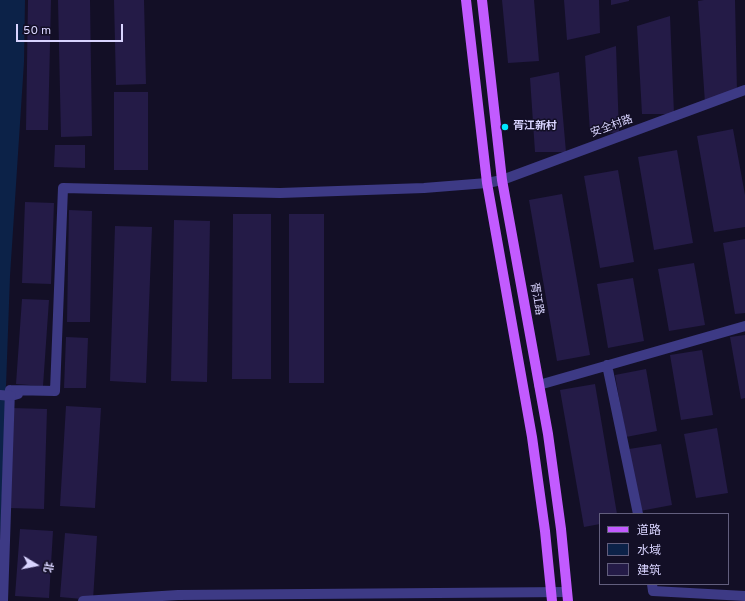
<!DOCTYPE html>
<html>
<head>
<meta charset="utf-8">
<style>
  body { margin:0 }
  #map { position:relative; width:745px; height:601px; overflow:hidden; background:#130f26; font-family:Overpass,"Noto Sans SC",sans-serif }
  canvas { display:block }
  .legend { position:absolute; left:599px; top:513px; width:130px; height:72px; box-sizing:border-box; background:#130f26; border:1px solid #625e7d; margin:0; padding:5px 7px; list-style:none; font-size:12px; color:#d9d4ff }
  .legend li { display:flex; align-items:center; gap:8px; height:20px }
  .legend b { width:20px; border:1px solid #625e7d }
  .north { position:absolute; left:16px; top:545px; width:40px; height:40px; -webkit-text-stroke:3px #130f26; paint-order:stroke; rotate:100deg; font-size:11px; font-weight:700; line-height:16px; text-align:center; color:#d9d4ff }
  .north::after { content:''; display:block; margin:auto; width:14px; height:18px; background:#d9d4ff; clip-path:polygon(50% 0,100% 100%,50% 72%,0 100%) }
  .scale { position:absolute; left:16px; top:24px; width:107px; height:18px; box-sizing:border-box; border:2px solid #d9d4ff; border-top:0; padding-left:5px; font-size:12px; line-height:14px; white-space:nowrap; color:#d9d4ff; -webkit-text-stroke:3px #130f26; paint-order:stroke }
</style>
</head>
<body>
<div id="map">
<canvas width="745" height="601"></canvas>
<ul class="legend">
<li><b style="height:5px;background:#c25bff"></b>道路</li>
<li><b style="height:11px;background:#0c2248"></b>水域</li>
<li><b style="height:11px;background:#241b47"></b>建筑</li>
</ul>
<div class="north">北</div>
<div class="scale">50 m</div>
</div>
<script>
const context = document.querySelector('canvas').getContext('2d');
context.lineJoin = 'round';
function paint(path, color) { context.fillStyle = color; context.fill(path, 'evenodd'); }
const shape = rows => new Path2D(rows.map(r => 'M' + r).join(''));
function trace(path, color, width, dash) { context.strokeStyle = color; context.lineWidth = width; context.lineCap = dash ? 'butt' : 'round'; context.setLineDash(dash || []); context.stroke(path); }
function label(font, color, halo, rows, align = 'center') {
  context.font = font + ' Overpass,"Noto Sans SC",sans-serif'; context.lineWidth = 3; context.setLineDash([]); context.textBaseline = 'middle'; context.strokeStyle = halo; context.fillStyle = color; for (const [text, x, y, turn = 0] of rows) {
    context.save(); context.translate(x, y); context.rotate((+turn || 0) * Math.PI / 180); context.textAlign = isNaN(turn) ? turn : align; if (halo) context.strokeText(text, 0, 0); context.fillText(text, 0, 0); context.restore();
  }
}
const water = shape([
  [0,0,25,0,24,62,10,276,0,551]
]);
const building = shape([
  [28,0,51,0,48,130,26,130],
  [58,0,90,0,92,136,61,137],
  [114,0,144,0,146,84,116,85],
  [502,0,534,0,539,61,508,63],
  [564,0,599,0,600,33,567,40],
  [611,0,629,0,629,1,611,5],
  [704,0,735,0,737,93,705,103,698,1],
  [670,16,674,114,642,114,637,26],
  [616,46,619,133,590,132,585,56],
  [559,72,566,152,535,152,530,78],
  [114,92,148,92,148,170,114,170],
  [733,129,745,195,745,227,714,232,697,136],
  [55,145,85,145,85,168,54,167],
  [677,150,693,243,654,250,638,157],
  [618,170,634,262,600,268,584,176],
  [562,194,590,355,557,361,529,200],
  [25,202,54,203,51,284,22,283],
  [69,210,92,211,90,322,67,322],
  [233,214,271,214,271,379,232,379],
  [289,214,324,214,324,383,289,383],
  [174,220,210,221,207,382,171,381],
  [115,226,152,227,146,383,110,381],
  [745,239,745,313,735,314,723,243],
  [694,263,705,325,669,331,658,269],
  [633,278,644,341,608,348,597,284],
  [22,299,49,300,43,386,16,384],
  [745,335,745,398,741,399,730,337],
  [66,337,88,338,86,388,64,388],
  [702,350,713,415,681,420,670,355],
  [646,369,657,431,626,437,615,375],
  [595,384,617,514,600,514,600,524,584,527,560,390],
  [66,406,101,408,95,508,60,506],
  [12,408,47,409,44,509,9,508],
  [717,428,728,493,696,498,684,434],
  [661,444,672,505,640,511,629,449],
  [20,529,53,531,49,598,15,596],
  [65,533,97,536,93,600,60,597]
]);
const minor = shape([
  [607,365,638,514],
  [539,385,745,326],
  [11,396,18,394,10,390,55,391,63,188,280,193,424,188,487,183,502,180,745,90],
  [652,584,653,591,745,596],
  [3,601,10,390],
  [83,601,178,595,567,592]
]);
const major = shape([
  [466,0,487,183,532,437,545,531,552,601],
  [482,0,502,180,548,434,561,529,568,601]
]);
const minorBridge = shape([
  [0,395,11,396]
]);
const markers = [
  [505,127,4,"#00e5ff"]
];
const poiNames = [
  ["胥江新村",513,127]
];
const streetNames = [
  ["安全村路",612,127,-20],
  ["胥江路",536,299,80]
];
paint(water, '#0c2248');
paint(building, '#241b47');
trace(minor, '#3d3a85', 10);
trace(major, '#c25bff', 10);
trace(minorBridge, '#3d3a85', 10);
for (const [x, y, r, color] of markers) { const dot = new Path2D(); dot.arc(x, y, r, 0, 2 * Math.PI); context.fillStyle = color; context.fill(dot); trace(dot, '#130f26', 1.5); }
label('bold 11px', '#d9d4ff', '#130f26', poiNames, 'left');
label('11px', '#d9d4ff', '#130f26', streetNames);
</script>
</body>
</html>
